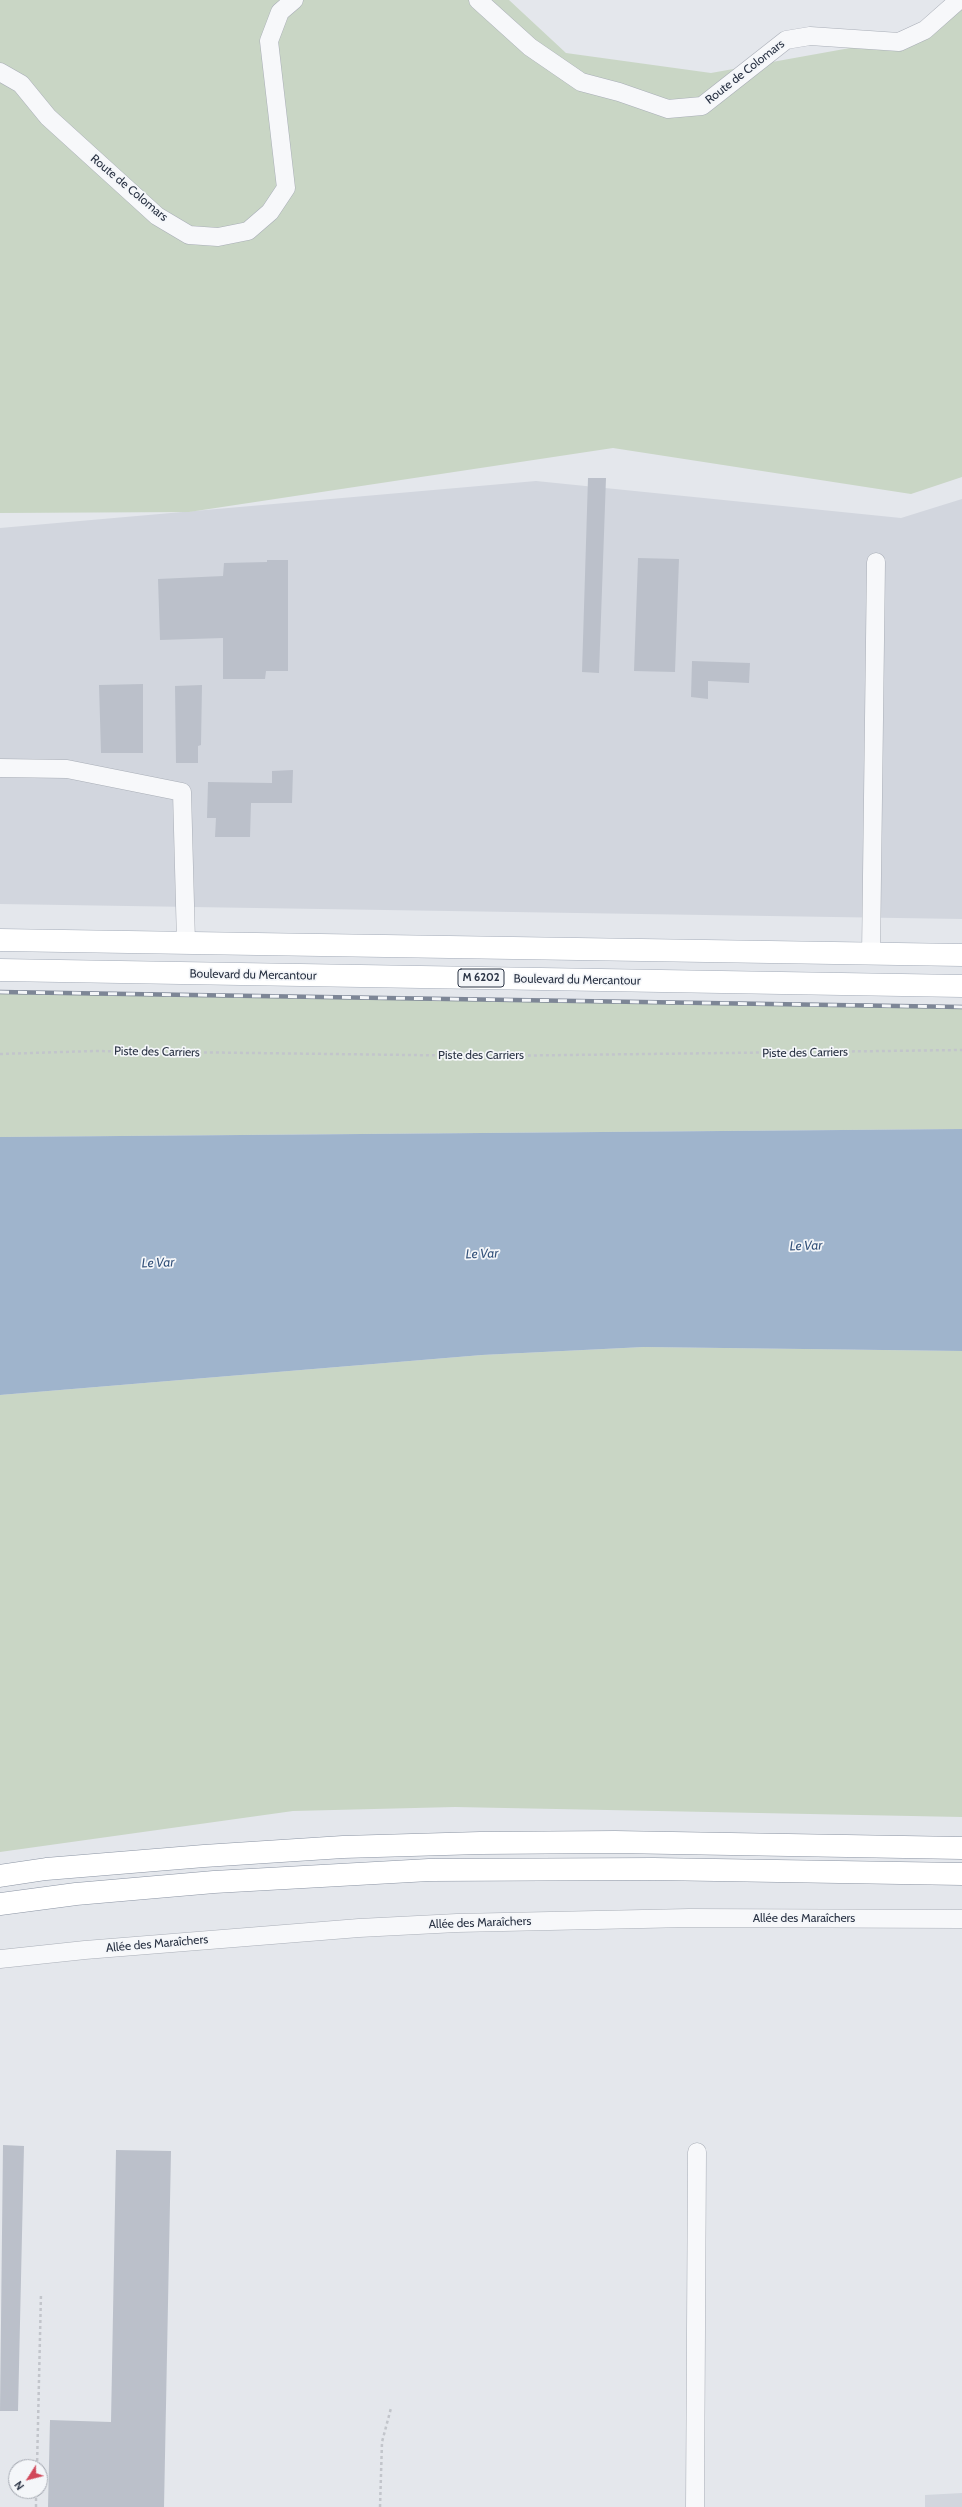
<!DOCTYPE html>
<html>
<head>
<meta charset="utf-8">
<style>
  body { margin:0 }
  #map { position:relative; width:962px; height:2507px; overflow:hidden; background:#e4e7ec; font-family:Cabin,sans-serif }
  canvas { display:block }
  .north { position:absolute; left:8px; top:2459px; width:40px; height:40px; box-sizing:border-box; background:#f4f6f9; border:1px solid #a4a8b1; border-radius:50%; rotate:234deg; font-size:11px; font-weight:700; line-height:16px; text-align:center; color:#2b3445 }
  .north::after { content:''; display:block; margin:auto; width:14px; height:18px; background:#d1495b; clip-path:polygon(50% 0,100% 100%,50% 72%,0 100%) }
</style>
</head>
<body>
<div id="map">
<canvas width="962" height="2507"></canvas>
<div class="north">N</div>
</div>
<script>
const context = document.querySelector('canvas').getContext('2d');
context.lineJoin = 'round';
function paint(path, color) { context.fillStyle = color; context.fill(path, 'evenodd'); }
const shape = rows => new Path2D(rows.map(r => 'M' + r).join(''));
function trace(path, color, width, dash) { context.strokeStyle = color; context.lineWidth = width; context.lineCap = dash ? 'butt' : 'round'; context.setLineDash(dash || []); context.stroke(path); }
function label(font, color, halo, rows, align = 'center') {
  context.font = font + ' Cabin,sans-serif'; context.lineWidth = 3.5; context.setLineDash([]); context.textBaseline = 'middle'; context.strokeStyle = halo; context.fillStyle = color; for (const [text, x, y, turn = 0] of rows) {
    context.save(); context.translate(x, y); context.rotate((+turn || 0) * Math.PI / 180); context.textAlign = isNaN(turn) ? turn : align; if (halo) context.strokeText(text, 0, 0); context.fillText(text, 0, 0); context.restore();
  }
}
const built = shape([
  [536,481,901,518,962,499,962,919,0,904,0,528],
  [962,2493,962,2507,925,2507,925,2495]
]);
const green = shape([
  [0,0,509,0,566,53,711,73,911,37,962,2,962,477,911,494,613,448,189,512,0,513],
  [0,992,962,1007,962,1129,0,1137],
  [644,1347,962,1351,962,1817,455,1807,293,1811,0,1852,0,1395,482,1355]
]);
const water = shape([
  [962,1129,962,1351,644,1347,482,1355,0,1395,0,1137]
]);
const building = shape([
  [588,478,606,478,599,673,582,672],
  [638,558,679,559,675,672,634,671],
  [267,560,288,560,288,671,266,671,265,679,223,679,223,638,160,640,158,579,223,576,224,563,267,562],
  [692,661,750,663,749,683,708,681,708,699,691,697],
  [143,684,143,753,101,753,99,685],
  [202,685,201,745,198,746,198,763,176,763,175,686],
  [293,770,292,803,251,803,250,837,215,837,216,818,207,818,208,782,272,783,272,771],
  [3,2145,24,2146,18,2411,0,2411],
  [116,2150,171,2151,164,2507,48,2507,50,2420,111,2422]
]);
const path = shape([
  [0,1054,94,1051,489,1056,962,1050],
  [37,2467,41,2293],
  [36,2507,36,2491],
  [380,2507,382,2442,391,2408]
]);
const minor = shape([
  [478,0,530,47,581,82,619,92,668,109,702,106,786,40,810,36,899,42,925,30,959,0],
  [0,72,21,84,48,117,157,216,189,235,218,237,248,231,270,212,286,188,269,41,280,12,294,0],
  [0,768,67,769,182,792,186,942],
  [871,954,876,562],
  [0,1959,85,1950,359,1928,457,1923,689,1918,962,1919],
  [695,2507,697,2152]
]);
const major = shape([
  [0,940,962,955],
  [0,970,962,986]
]);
const highway = shape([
  [0,1876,46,1869,204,1856,343,1847,480,1843,615,1842,962,1848],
  [0,1904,76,1894,214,1882,429,1870,654,1869,962,1874]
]);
const rail = shape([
  [0,992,962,1007]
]);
const shields = [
  [481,978,46]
];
const shieldNames = [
  ["M 6202",481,978]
];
const streetNames = [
  ["Route de Colomars",745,72,-38],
  ["Route de Colomars",129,188,40],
  ["Boulevard du Mercantour",253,975,1],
  ["Boulevard du Mercantour",577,980,1],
  ["Piste des Carriers",157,1052,1],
  ["Piste des Carriers",805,1053,-1],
  ["Piste des Carriers",481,1055],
  ["Allée des Maraîchers",804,1918],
  ["Allée des Maraîchers",480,1923,-2],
  ["Allée des Maraîchers",157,1944,-5]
];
const waterNames = [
  ["Le Var",806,1246,-2],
  ["Le Var",482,1254,-2],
  ["Le Var",158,1263,-2]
];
paint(built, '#d2d6de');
paint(green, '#c9d6c5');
paint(water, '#9fb4cc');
paint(building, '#bbc0ca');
trace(minor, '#a9aeb7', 19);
trace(major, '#a3abb8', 23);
trace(highway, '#8b94a3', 23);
trace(path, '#c2c5cb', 2.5, [3, 3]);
trace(minor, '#f7f8fa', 18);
trace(major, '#fff', 22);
trace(highway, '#fff', 22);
trace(rail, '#7d8696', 4.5);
trace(rail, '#f4f6f9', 3, [9]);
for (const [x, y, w] of shields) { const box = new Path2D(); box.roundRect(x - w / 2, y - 9, w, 18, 3); context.fillStyle = '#f4f6f9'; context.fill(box); trace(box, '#2b3445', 1); }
label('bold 11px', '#2b3445', null, shieldNames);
label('12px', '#2b3445', '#f4f6f9', streetNames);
label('italic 13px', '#34527a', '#f4f6f9', waterNames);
</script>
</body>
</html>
